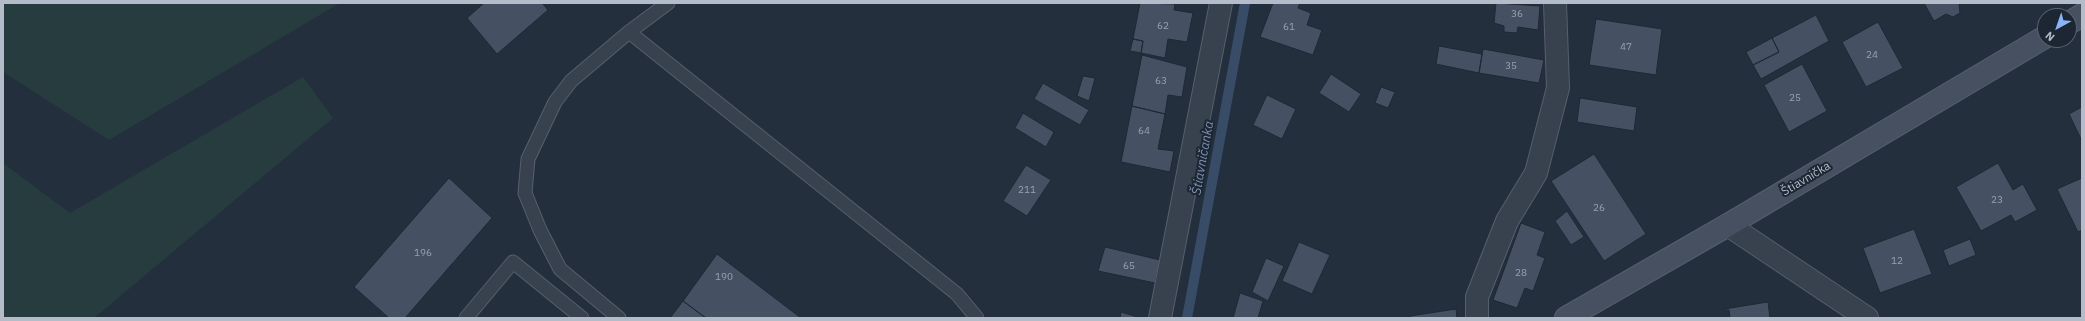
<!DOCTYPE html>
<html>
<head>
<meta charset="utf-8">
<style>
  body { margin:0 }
  #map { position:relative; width:2085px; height:321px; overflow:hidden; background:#242f3e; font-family:"IBM Plex Sans",sans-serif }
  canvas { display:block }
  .frame { position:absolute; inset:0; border:4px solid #b4bcc9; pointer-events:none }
  .north { position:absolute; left:2037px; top:8px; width:40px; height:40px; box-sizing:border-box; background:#1d2633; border:1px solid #59626f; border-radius:50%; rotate:220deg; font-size:11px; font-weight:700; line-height:16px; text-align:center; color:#b4bcc9 }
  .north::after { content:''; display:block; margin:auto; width:14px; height:18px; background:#8ab4f8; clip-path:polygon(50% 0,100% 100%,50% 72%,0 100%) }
</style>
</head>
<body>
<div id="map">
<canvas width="2085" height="321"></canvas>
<div class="frame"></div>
<div class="north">N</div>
</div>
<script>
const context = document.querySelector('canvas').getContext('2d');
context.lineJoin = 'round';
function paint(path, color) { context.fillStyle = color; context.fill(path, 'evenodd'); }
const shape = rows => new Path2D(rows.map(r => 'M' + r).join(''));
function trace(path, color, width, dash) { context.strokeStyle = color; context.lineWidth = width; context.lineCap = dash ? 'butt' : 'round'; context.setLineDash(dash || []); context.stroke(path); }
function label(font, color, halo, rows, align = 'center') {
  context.font = font + ' "IBM Plex Sans",sans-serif'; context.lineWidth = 4; context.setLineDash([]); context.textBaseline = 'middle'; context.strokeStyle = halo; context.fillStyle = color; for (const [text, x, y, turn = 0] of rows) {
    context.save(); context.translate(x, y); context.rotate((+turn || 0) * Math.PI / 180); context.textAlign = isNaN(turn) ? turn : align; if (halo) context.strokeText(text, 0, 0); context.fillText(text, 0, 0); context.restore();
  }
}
const green = shape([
  [3,3,340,3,109,140,3,72],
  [303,77,333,118,94,318,3,318,3,163,70,213]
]);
const stream = shape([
  [1187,318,1245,3]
]);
const building = shape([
  [484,3,542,3,548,10,497,54,467,18,484,3],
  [1140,3,1175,4,1174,10,1193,13,1187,42,1168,39,1165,58,1141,53,1143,41,1133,39,1140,3],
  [1273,3,1300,3,1298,8,1311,13,1307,25,1322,30,1313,55,1260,37,1273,3],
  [1496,3,1540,6,1538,30,1518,27,1517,33,1504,32,1504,26,1494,23,1496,3],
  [1924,3,1959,3,1960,13,1953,17,1946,14,1934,21,1924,3],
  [1816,15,1829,41,1761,79,1753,65,1779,52,1772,38,1816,15],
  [1596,19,1662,29,1656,75,1589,65,1596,19],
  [1878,22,1903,68,1866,87,1842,42,1878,22],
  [1772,38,1779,52,1753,65,1746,52,1772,38],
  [1133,39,1143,41,1141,53,1130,51,1133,39],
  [1439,46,1482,54,1479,73,1436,64,1439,46],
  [1483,49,1544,60,1539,83,1479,73,1483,49],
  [1142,55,1187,67,1182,97,1168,95,1165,114,1132,106,1142,55],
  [1802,64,1827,111,1789,132,1764,85,1802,64],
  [1331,74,1361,94,1349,112,1319,93,1331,74],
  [1083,76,1095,78,1089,101,1077,96,1083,76],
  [1043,83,1089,110,1080,125,1034,99,1043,83],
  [1381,87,1395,92,1388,108,1375,103,1381,87],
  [1267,95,1296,109,1282,139,1253,125,1267,95],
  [1580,98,1637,107,1634,131,1577,122,1580,98],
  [1132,106,1165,114,1158,149,1174,151,1170,172,1121,162,1132,106],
  [2082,107,2082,141,2069,114,2082,107],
  [1023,113,1054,132,1046,147,1015,128,1023,113],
  [1594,154,1646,234,1604,261,1551,181,1594,154],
  [1998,163,2013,190,2023,184,2037,210,2015,222,2011,215,1981,231,1956,187,1998,163],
  [1026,165,1051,180,1027,216,1003,201,1026,165],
  [449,178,492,218,405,318,389,318,354,287,449,178],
  [2082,178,2082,230,2078,232,2057,189,2082,178],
  [1567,211,1584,237,1571,245,1555,221,1567,211],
  [1521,223,1545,232,1537,255,1545,258,1533,291,1525,288,1517,308,1493,300,1521,223],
  [1914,229,1932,274,1880,293,1863,248,1914,229],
  [1970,239,1976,255,1949,266,1943,250,1970,239],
  [1299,242,1330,255,1312,294,1282,281,1299,242],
  [1105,247,1160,260,1155,283,1098,271,1105,247],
  [717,254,801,318,706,318,683,301,717,254],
  [1266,258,1284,266,1268,301,1252,292,1266,258],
  [1240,293,1263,301,1258,318,1233,318,1240,293],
  [683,301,706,318,670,318,683,301],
  [1768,302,1770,318,1730,318,1729,310,1724,310,1724,309,1768,302],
  [1456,309,1457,318,1411,318,1410,316,1456,309],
  [1121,312,1141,318,1120,318,1121,312]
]);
const lane = shape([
  [668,3,629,32,957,294,977,318],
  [466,318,513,262,582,318],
  [619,318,560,269,540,230,525,193,528,159,555,102,571,81,629,32]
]);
const street = shape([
  [1728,225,1867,318],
  [1160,318,1221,3],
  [1477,318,1477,297,1507,221,1536,173,1558,88,1555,3]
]);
const secondary = shape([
  [2069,23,2082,15],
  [1566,318,1728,225,2045,37]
]);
const numberNames = [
  ["36",1517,14],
  ["62",1163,26],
  ["61",1289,27],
  ["47",1626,47],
  ["24",1872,55],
  ["35",1511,66],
  ["63",1161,81],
  ["25",1795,98],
  ["64",1144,131],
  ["211",1027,190],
  ["23",1997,200],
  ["26",1599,208],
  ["196",423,253],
  ["12",1897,261],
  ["65",1129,266],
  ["28",1521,273],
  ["190",724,277]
];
const streetNames = [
  ["Štiavnička",1806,179,-31]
];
const waterNames = [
  ["Štiavničanka",1203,158,-80]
];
paint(green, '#263c3f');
trace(stream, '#394c67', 10);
paint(building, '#455162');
trace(building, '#1f2835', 1);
trace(lane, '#565f6c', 15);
trace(street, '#565f6c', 24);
trace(secondary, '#565f6c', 24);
trace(lane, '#38414e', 13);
trace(street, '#38414e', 22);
trace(secondary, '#465061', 22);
label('10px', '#98a1af', null, numberNames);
label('12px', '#b4bcc9', '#1d2633', streetNames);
label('italic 13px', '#7c92b1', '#1d2633', waterNames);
</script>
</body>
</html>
